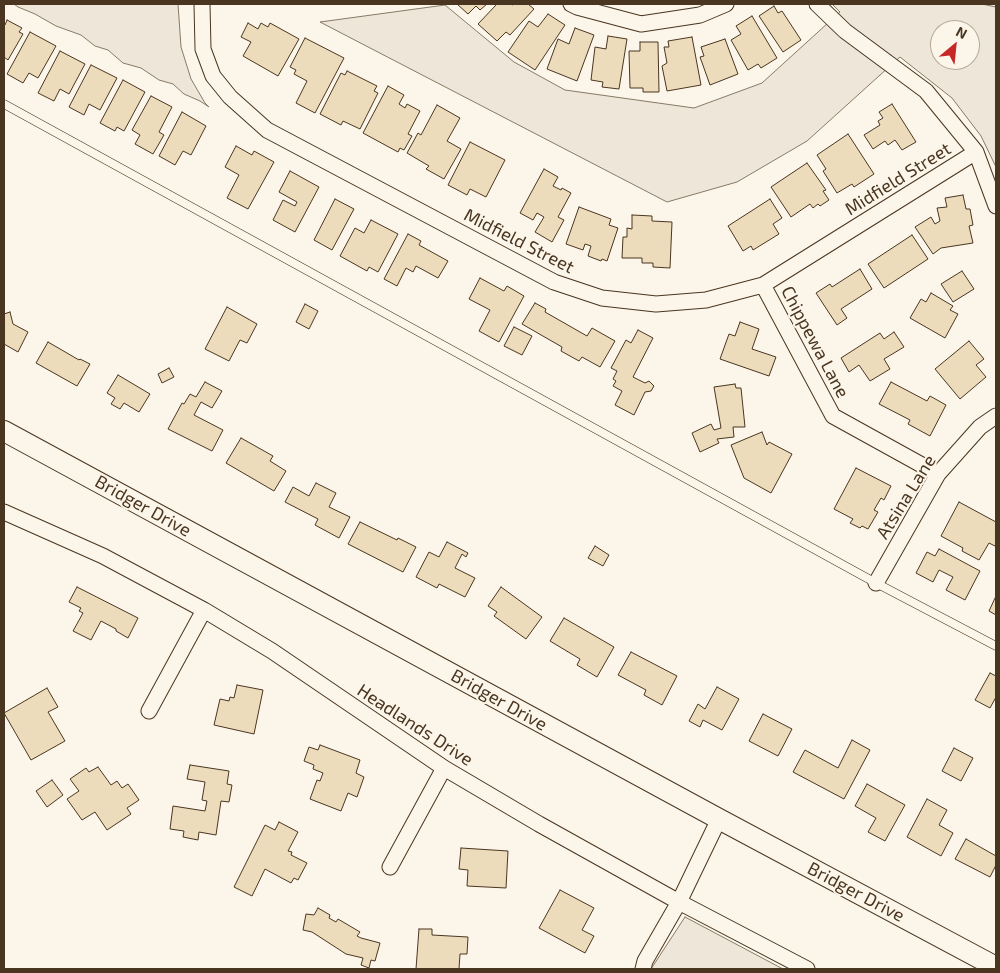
<!DOCTYPE html>
<html>
<head>
<meta charset="utf-8">
<style>
  body { margin:0 }
  #map { position:relative; width:1000px; height:973px; overflow:hidden; background:#fbf6e9; font-family:"Exo 2",sans-serif }
  canvas { display:block }
  .frame { position:absolute; inset:0; border:5px solid #4a3520; pointer-events:none }
  .north { position:absolute; left:930px; top:20px; width:50px; height:50px; box-sizing:border-box; background:#fbf6e9; border:1px solid #b4a999; border-radius:50%; rotate:28deg; font-size:14px; font-weight:700; line-height:20px; text-align:center; color:#4a3520 }
  .north::after { content:''; display:block; margin:auto; width:18px; height:22px; background:#c62828; clip-path:polygon(50% 0,100% 100%,50% 72%,0 100%) }
</style>
</head>
<body>
<div id="map">
<canvas width="1000" height="973"></canvas>
<div class="frame"></div>
<div class="north">N</div>
</div>
<script>
const context = document.querySelector('canvas').getContext('2d');
context.lineJoin = 'round';
function paint(path, color) { context.fillStyle = color; context.fill(path, 'evenodd'); }
const shape = rows => new Path2D(rows.map(r => 'M' + r).join(''));
function trace(path, color, width, dash) { context.strokeStyle = color; context.lineWidth = width; context.lineCap = dash ? 'butt' : 'round'; context.setLineDash(dash || []); context.stroke(path); }
function label(font, color, halo, rows, align = 'center') {
  context.font = font + ' "Exo 2",sans-serif'; context.lineWidth = 4; context.setLineDash([]); context.textBaseline = 'middle'; context.strokeStyle = halo; context.fillStyle = color; for (const [text, x, y, turn = 0] of rows) {
    context.save(); context.translate(x, y); context.rotate((+turn || 0) * Math.PI / 180); context.textAlign = isNaN(turn) ? turn : align; if (halo) context.strokeText(text, 0, 0); context.fillText(text, 0, 0); context.restore();
  }
}
const green = shape([
  [14,4,178,4,181,47,191,79,205,103,209,107,200,101,184,94,173,84,159,80,141,68,123,63,108,50,95,46,81,35,56,26,35,14,18,7,14,4],
  [832,4,982,4,996,7,996,167,981,136,952,98,900,57,807,141,737,182,667,202,320,22,445,5,514,62,565,90,694,108,762,83,840,12,832,4],
  [940,30,970,30,970,60,940,60,940,30],
  [685,917,783,969,651,969,685,917]
]);
const building = shape([
  [457,4,487,4,480,10,476,6,468,14,457,4],
  [497,4,511,4,512,5,514,4,528,4,534,9,510,35,506,32,497,41,478,24,497,4],
  [774,6,778,13,782,11,801,40,783,52,759,16,774,6],
  [548,14,565,25,535,70,508,52,529,21,538,27,548,14],
  [752,16,777,58,761,68,758,64,748,70,731,40,741,34,736,26,752,16],
  [7,20,22,28,19,32,23,34,8,60,4,57,4,24,5,25,7,20],
  [248,23,258,29,261,23,268,27,270,23,299,39,278,76,243,56,251,42,241,37,248,23],
  [575,28,594,35,577,81,547,69,558,39,569,44,575,28],
  [30,32,56,46,38,78,29,73,23,83,7,74,30,32],
  [608,36,627,39,619,89,602,87,603,82,591,80,595,47,606,49,608,36],
  [692,37,701,85,667,91,662,66,667,63,664,47,669,47,668,41,692,37],
  [305,38,344,58,315,113,296,103,307,81,294,74,296,70,290,67,305,38],
  [725,39,738,74,710,85,700,57,704,56,701,47,725,39],
  [640,42,658,42,659,92,643,92,643,88,630,88,629,51,640,51,640,42],
  [60,51,85,64,69,94,60,89,54,101,38,93,60,51],
  [91,65,117,78,100,110,89,104,84,115,69,107,91,65],
  [347,71,377,86,374,91,378,93,360,129,343,121,341,125,320,114,341,73,345,75,347,71],
  [123,80,145,92,124,131,117,127,115,131,100,123,123,80],
  [388,86,404,95,399,104,405,108,407,104,420,111,408,134,412,136,404,150,400,148,398,152,363,133,388,86],
  [151,96,172,107,159,132,164,135,153,154,135,144,140,135,132,130,151,96],
  [892,104,916,142,902,150,895,140,888,145,885,141,873,149,864,135,880,125,878,121,883,118,879,112,892,104],
  [437,105,460,118,447,141,461,149,444,179,426,169,429,166,407,153,418,133,421,135,437,105],
  [182,112,206,126,191,155,183,151,175,165,159,156,182,112],
  [848,134,874,174,854,187,852,184,837,193,823,171,826,169,817,155,848,134],
  [470,142,505,160,486,197,470,189,467,195,448,185,470,142],
  [236,146,252,155,254,151,274,162,248,209,227,198,239,175,225,167,236,146],
  [807,163,826,190,823,191,829,200,820,206,818,204,813,208,810,204,791,217,771,187,807,163],
  [544,169,558,177,553,186,561,190,562,188,571,193,558,217,564,220,552,242,535,232,544,217,537,213,533,220,520,213,544,169],
  [290,171,319,187,295,232,273,220,283,200,295,206,297,202,279,192,290,171],
  [963,195,966,209,970,209,973,225,969,226,973,243,941,248,933,254,915,227,931,217,935,224,940,221,937,208,947,207,945,198,963,195],
  [335,199,354,209,332,250,314,240,335,199],
  [770,199,782,218,773,224,779,234,753,250,751,246,743,251,728,226,770,199],
  [579,207,611,219,609,225,618,228,607,261,602,259,601,261,588,256,591,246,585,244,583,250,566,244,579,207],
  [632,215,652,216,652,221,672,222,670,268,653,267,653,263,642,263,642,258,622,258,623,237,627,237,627,228,632,229,632,215],
  [371,220,398,234,378,272,369,267,367,271,340,256,355,228,364,233,371,220],
  [408,234,421,241,419,245,448,261,438,278,416,266,413,272,406,268,397,286,384,279,408,234],
  [912,235,928,259,884,288,868,264,912,235],
  [860,269,872,289,841,309,847,318,837,325,816,293,830,284,832,287,860,269],
  [962,271,974,289,953,302,941,284,962,271],
  [480,278,504,291,507,286,524,296,499,342,479,331,490,310,469,299,480,278],
  [931,293,953,306,950,310,958,314,945,338,910,318,921,299,926,302,931,293],
  [535,303,546,309,545,312,587,336,592,328,615,341,600,367,582,357,579,361,561,351,562,347,522,324,535,303],
  [305,304,318,311,309,329,296,322,305,304],
  [227,307,257,324,247,343,240,340,229,361,205,349,227,307],
  [10,312,13,324,28,332,18,352,4,344,4,314,10,312],
  [740,322,759,329,752,349,776,357,769,376,720,359,729,334,735,336,740,322],
  [514,327,532,336,522,355,504,346,514,327],
  [638,330,653,338,633,377,645,383,649,381,654,386,651,391,645,392,634,415,615,405,622,391,613,386,616,381,613,379,617,371,611,368,626,340,631,343,638,330],
  [894,332,904,347,884,359,890,369,870,381,859,365,849,372,841,358,880,333,884,339,894,332],
  [969,341,984,359,976,365,986,377,960,399,935,369,969,341],
  [48,342,79,360,80,359,90,364,77,386,36,363,48,342],
  [169,368,174,377,162,383,158,374,169,368],
  [118,375,150,394,139,412,124,403,120,409,111,404,115,398,107,393,118,375],
  [205,382,222,391,212,408,201,402,194,415,223,430,212,451,168,429,182,403,184,404,190,394,196,397,205,382],
  [891,382,927,401,930,396,946,405,930,436,908,424,910,420,879,404,891,382],
  [735,384,736,388,741,388,745,427,733,427,734,437,717,439,719,443,700,452,692,433,711,424,714,430,721,428,714,387,735,384],
  [762,432,767,445,769,442,792,454,771,493,744,478,731,445,762,432],
  [241,438,273,456,270,461,286,471,274,491,226,463,241,438],
  [856,468,891,486,884,500,881,498,874,510,878,512,868,529,862,526,860,528,850,523,853,519,834,509,856,468],
  [316,483,336,493,329,507,350,517,339,538,315,525,318,519,285,502,293,487,309,496,316,483],
  [959,502,996,522,996,543,995,546,989,543,979,560,962,551,963,548,941,536,959,502],
  [360,522,397,540,398,538,416,547,403,572,348,544,360,522],
  [447,542,468,553,466,557,462,554,455,568,475,578,465,597,439,584,437,588,416,577,429,552,439,557,447,542],
  [595,546,609,555,603,566,588,558,595,546],
  [939,549,980,571,965,600,946,590,953,577,939,570,933,582,916,573,927,552,935,556,939,549],
  [77,587,138,618,128,638,116,631,116,629,101,621,91,640,73,631,83,613,79,611,81,608,69,602,77,587],
  [501,587,542,617,526,639,494,616,497,612,488,606,501,587],
  [996,596,996,615,989,611,996,596],
  [564,618,614,647,597,677,577,665,580,659,550,641,564,618],
  [631,652,677,676,662,705,644,695,646,690,618,675,631,652],
  [990,673,996,676,996,697,990,708,975,700,990,673],
  [237,685,263,690,254,734,214,725,220,699,229,701,230,697,234,698,237,685],
  [717,687,739,699,722,730,703,720,700,727,689,721,698,704,705,709,717,687],
  [47,688,58,707,48,712,65,741,31,760,4,713,47,688],
  [763,714,792,729,778,756,749,741,763,714],
  [852,740,870,750,844,799,793,772,805,750,838,768,852,740],
  [320,745,360,760,356,773,364,777,357,797,348,793,341,811,310,799,317,780,320,781,323,773,313,769,314,765,304,761,309,747,318,750,320,745],
  [954,748,973,758,961,781,942,771,954,748],
  [190,765,229,771,227,784,232,785,229,802,221,801,216,835,199,832,198,840,183,837,184,831,170,829,173,806,205,811,207,801,202,800,205,782,187,779,190,765],
  [98,767,111,785,117,781,122,788,128,784,139,800,127,808,131,814,107,830,95,812,82,820,67,799,79,791,70,779,86,768,89,772,98,767],
  [52,780,63,795,47,807,36,791,52,780],
  [867,784,905,805,885,841,868,832,876,818,855,806,867,784],
  [927,799,947,810,939,825,953,833,941,856,907,837,927,799],
  [279,822,298,832,288,851,292,852,291,855,307,863,298,880,294,878,291,883,265,869,252,896,234,887,265,825,275,830,279,822],
  [966,839,996,856,996,865,990,877,955,859,966,839],
  [461,848,508,851,506,888,467,886,468,870,459,869,461,848],
  [560,890,594,908,582,930,594,936,585,953,539,928,560,890],
  [318,908,330,915,329,918,336,922,338,919,360,932,357,936,361,938,380,943,375,961,371,960,369,968,361,965,363,958,346,954,312,932,303,930,306,914,314,915,318,908],
  [419,929,432,929,432,935,468,937,467,954,460,954,459,969,416,969,419,929]
]);
const service = shape([
  [4,104,876,583,996,646]
]);
const minor = shape([
  [202,4,203,49,213,76,230,97,267,130,554,282,602,298,656,304,706,300,763,285,976,152],
  [571,4,577,7,641,24,700,15,726,4],
  [817,4,845,31,926,91,976,152,996,206],
  [763,285,833,416,938,474],
  [4,512,103,556,204,610,272,651,444,768,539,824,679,902,807,969],
  [876,583,938,474,980,427,996,416],
  [149,711,204,610],
  [390,867,444,768],
  [643,969,645,961,679,902,719,819]
]);
const secondary = shape([
  [4,431,719,819,996,967]
]);
const streetNames = [
  ["Midfield Street",898,179,-32],
  ["Midfield Street",519,241,27],
  ["Chippewa Lane",815,342,62],
  ["Atsina Lane",906,497,-58],
  ["Bridger Drive",143,506,29],
  ["Bridger Drive",499,700,29],
  ["Headlands Drive",415,725,33],
  ["Bridger Drive",856,892,28]
];
paint(green, '#ede6d9');
trace(green, '#887966', 1);
paint(building, '#ecdcbc');
trace(building, '#4a3520', 1);
trace(service, '#4a3520', 9);
trace(minor, '#4a3520', 17);
trace(secondary, '#4a3520', 22);
trace(service, '#fbf6e9', 8);
trace(minor, '#fbf6e9', 15);
trace(secondary, '#fbf6e9', 20);
label('18px', '#4a3520', '#fbf6e9', streetNames);
</script>
</body>
</html>
